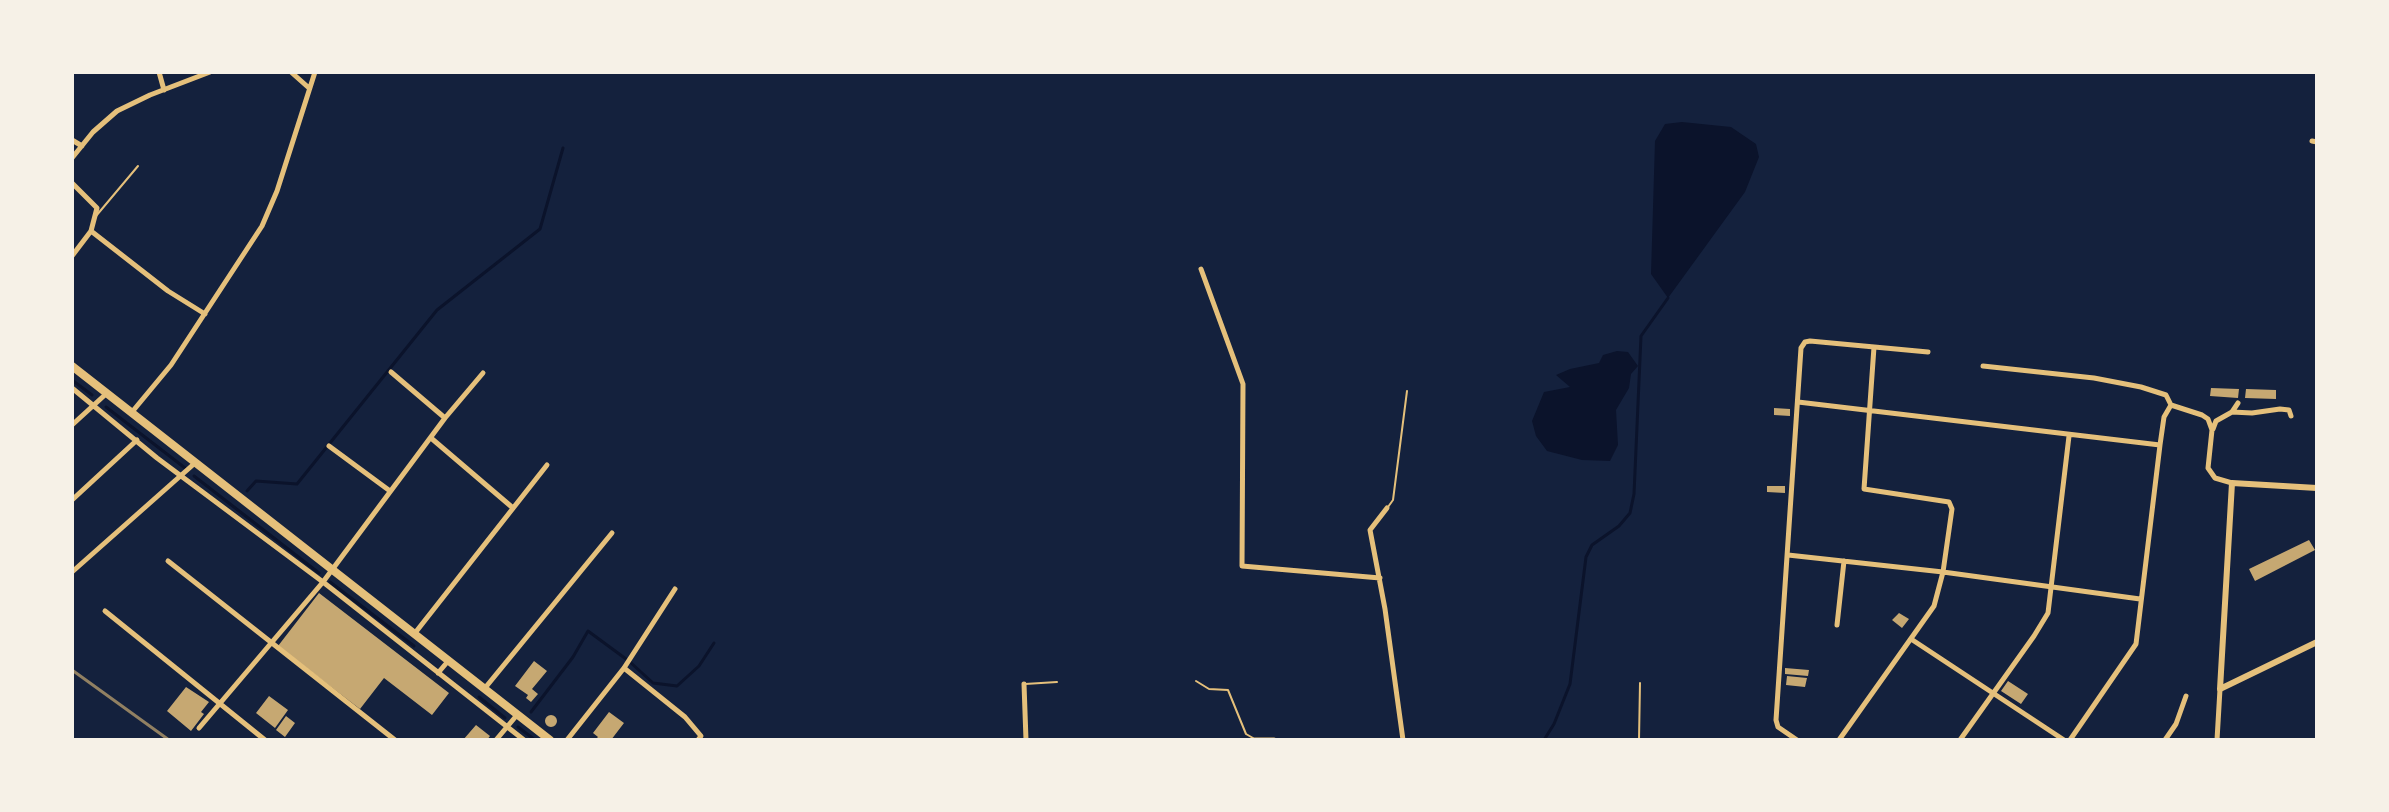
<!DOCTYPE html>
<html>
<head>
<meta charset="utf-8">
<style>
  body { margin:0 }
  #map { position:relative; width:2389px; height:812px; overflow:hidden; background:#14213d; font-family:Merriweather,serif }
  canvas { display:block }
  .frame { position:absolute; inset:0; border:74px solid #f6f1e7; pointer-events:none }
</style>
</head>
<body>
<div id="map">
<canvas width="2389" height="812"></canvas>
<div class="frame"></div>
</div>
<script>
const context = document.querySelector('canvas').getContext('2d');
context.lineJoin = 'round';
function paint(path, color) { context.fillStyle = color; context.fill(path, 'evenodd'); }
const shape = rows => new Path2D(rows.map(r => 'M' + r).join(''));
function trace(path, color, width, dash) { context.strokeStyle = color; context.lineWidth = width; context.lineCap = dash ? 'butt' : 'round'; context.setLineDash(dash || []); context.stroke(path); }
const water = shape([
  [1682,122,1731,127,1756,144,1759,157,1745,192,1668,298,1651,274,1655,141,1665,124],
  [1617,351,1628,352,1638,366,1631,374,1629,388,1616,410,1618,445,1610,461,1582,460,1547,451,1536,436,1532,421,1544,392,1570,387,1556,375,1570,369,1599,363,1603,355]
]);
const stream = shape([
  [72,380,92,395],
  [106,407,185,468],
  [194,476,319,573],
  [247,491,256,481,297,484,437,310,540,229,563,148],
  [330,582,414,646],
  [630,662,653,683,677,686,699,666,714,643],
  [479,697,505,718],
  [531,712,573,657,588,631,626,659],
  [518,727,535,740],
  [1544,740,1554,724,1570,684,1586,557,1592,545,1619,526,1630,513,1634,494,1641,336,1668,298]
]);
const building = shape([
  [2211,388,2239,389,2238,398,2210,396],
  [2246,389,2276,390,2276,399,2245,398],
  [1774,408,1790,409,1790,416,1774,415],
  [1767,486,1785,486,1785,493,1767,492],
  [2309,540,2315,550,2255,581,2249,569],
  [319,593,449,693,432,715,384,678,360,709,278,646],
  [1899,613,1909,619,1902,628,1892,620],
  [534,661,547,671,532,689,538,694,531,702,526,698,528,695,515,686],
  [1785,668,1809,670,1808,676,1785,674],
  [1787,676,1807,678,1805,687,1786,685],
  [2008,681,2028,694,2021,704,2001,691],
  [186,687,209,702,201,712,204,714,191,731,167,711],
  [269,696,288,710,275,728,256,713],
  [609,712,624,723,611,740,595,740,598,737,593,733],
  '545 721a6 6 0 1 1 12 0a6 6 0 1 1-12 0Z',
  [286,716,295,723,285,737,276,730],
  [476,725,490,736,487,740,463,740]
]);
const service = shape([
  [96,216,138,166],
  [1388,507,1393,500,1407,391],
  [1196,681,1209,689,1228,690,1246,734,1253,738],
  [1025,684,1057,682],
  [1639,740,1640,683]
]);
const minor = shape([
  [159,72,164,90],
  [291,72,309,88],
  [72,140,82,146],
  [2312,141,2317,142],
  [72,158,93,132,117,111,150,95,210,72],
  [72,183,97,208,91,231,72,256],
  [91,231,168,291,205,314],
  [1201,269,1243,384,1242,566,1380,578],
  [1983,366,2094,378,2141,387,2166,395,2171,405],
  [391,372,445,418],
  [72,388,157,458,323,582,524,740],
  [1798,402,2160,445],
  [132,412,171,365,262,226,277,191,315,72],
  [2232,412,2252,413,2280,409,2289,410,2291,416],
  [72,425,107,393],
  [2213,429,2216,421,2232,412,2238,403],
  [431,438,513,508],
  [329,446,390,491],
  [72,500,137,440],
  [1387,508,1370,530,1385,609,1403,740],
  [1788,555,1943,572,2140,599],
  [168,561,395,740],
  [72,572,195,463],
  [105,611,265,740],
  [1837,625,1844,561],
  [415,633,547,465],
  [1911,639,2064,740],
  [624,668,685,717,701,736,698,740],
  [438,673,449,660],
  [1024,684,1026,740],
  [485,688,612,533],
  [199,728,323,582,445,418,483,373],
  [496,740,517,715],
  [567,740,624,668,675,589],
  [1254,740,1274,740],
  [1797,740,1778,727,1776,720,1801,348,1805,342,1810,341,1928,352],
  [1839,740,1934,606,1943,572,1952,509,1949,502,1864,489,1874,347],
  [1960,740,2034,636,2048,613,2069,436],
  [2070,740,2136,644,2160,445,2164,417,2171,405,2202,415,2208,419,2212,430,2208,468,2215,478,2232,483],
  [2165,740,2176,724,2186,696],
  [2217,740,2220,689]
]);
const tertiary = shape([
  [2317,488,2232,483,2220,689,2317,642]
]);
const primary = shape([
  [72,366,550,740]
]);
const rail = shape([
  [72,670,169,740]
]);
paint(water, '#0b132b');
trace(stream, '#0b132b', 3);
paint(building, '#c6a872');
trace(service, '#e5c07b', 2);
trace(minor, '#e5c07b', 5);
trace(tertiary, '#e5c07b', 6);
trace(primary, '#e5c07b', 8);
trace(rail, '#918062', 3);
</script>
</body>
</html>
